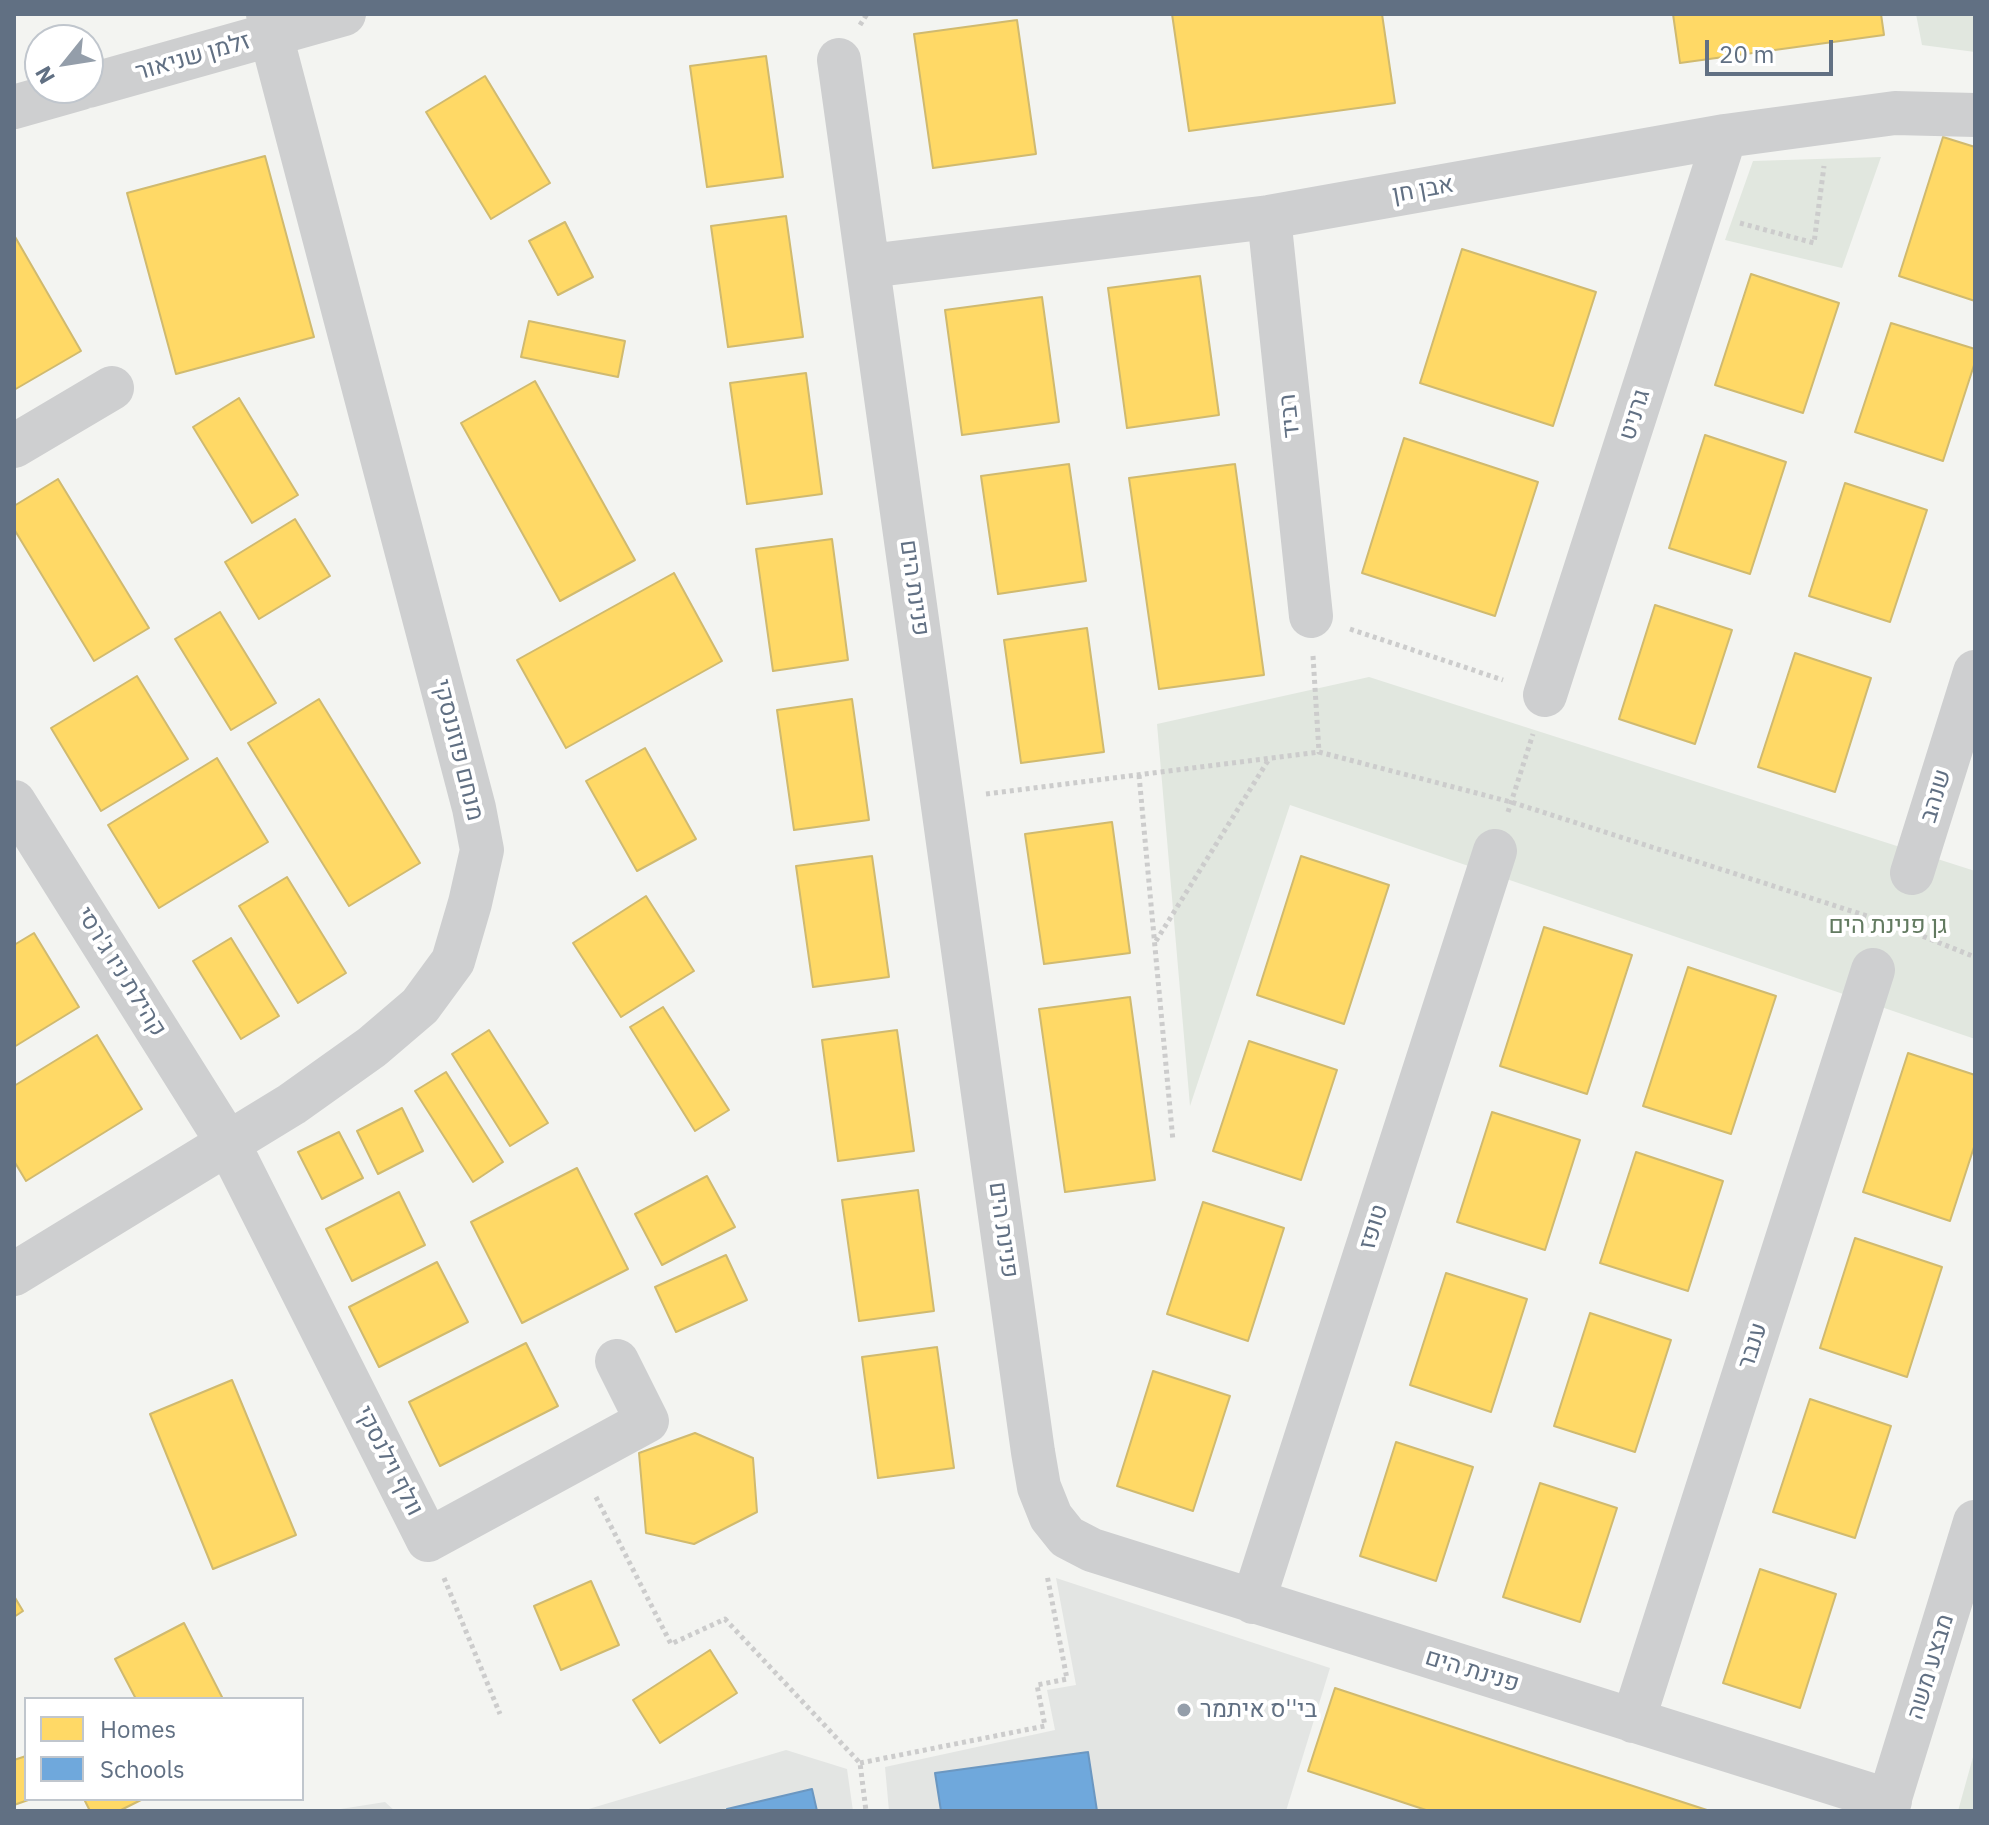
<!DOCTYPE html>
<html>
<head>
<meta charset="utf-8">
<style>
  body { margin:0 }
  #map { position:relative; width:1989px; height:1825px; overflow:hidden; background:#f3f4f1; font-family:"IBM Plex Sans",sans-serif }
  canvas { display:block }
  .frame { position:absolute; inset:0; border:16px solid #617083; pointer-events:none }
  .legend { position:absolute; left:24px; top:1697px; width:280px; height:104px; box-sizing:border-box; background:#fff; border:2px solid #c0c6cd; margin:0; padding:10px 14px; list-style:none; font-size:24px; color:#617083 }
  .legend li { display:flex; align-items:center; gap:16px; height:40px }
  .legend b { width:40px; border:2px solid #c0c6cd }
  .north { position:absolute; left:24px; top:24px; width:80px; height:80px; box-sizing:border-box; background:#fff; border:2px solid #c0c6cd; border-radius:50%; rotate:240deg; font-size:22px; font-weight:700; line-height:32px; text-align:center; color:#617083 }
  .north::after { content:''; display:block; margin:auto; width:28px; height:36px; background:#949eaa; clip-path:polygon(50% 0,100% 100%,50% 72%,0 100%) }
  .scale { position:absolute; left:1705px; top:40px; width:128px; height:36px; box-sizing:border-box; border:4px solid #617083; border-top:0; padding-left:10px; font-size:24px; line-height:28px; white-space:nowrap; color:#617083; -webkit-text-stroke:6px #fff; paint-order:stroke }
</style>
</head>
<body>
<div id="map">
<canvas width="1989" height="1825"></canvas>
<div class="frame"></div>
<ul class="legend">
<li><b style="height:22px;background:#ffd966"></b>Homes</li>
<li><b style="height:22px;background:#6fa8dc"></b>Schools</li>
</ul>
<div class="north">N</div>
<div class="scale">20 m</div>
</div>
<script>
const context = document.querySelector('canvas').getContext('2d');
context.lineJoin = 'round';
function paint(path, color) { context.fillStyle = color; context.fill(path, 'evenodd'); }
const shape = rows => new Path2D(rows.map(r => 'M' + r).join(''));
function trace(path, color, width, dash) { context.strokeStyle = color; context.lineWidth = width; context.lineCap = dash ? 'butt' : 'round'; context.setLineDash(dash || []); context.stroke(path); }
function label(font, color, halo, rows, align = 'center') {
  context.font = font + ' "IBM Plex Sans",Heebo,sans-serif'; context.lineWidth = 8; context.setLineDash([]); context.textBaseline = 'middle'; context.strokeStyle = halo; context.fillStyle = color; for (const [text, x, y, turn = 0] of rows) {
    context.save(); context.translate(x, y); context.rotate((+turn || 0) * Math.PI / 180); context.textAlign = isNaN(turn) ? turn : align; if (halo) context.strokeText(text, 0, 0); context.fillText(text, 0, 0); context.restore();
  }
}
const built = shape([
  [1056,1578,1330,1668,1286,1811,889,1811,885,1767,1055,1730,1047,1690,1076,1685],
  [786,1750,847,1769,853,1811,582,1811],
  [385,1802,395,1811,328,1811]
]);
const green = shape([
  [1916,14,1975,14,1975,52,1922,45],
  [1881,157,1842,268,1725,240,1753,161],
  [1369,677,1975,871,1975,1039,1290,805,1190,1106,1157,724],
  [1975,1750,1975,1811,1958,1811]
]);
const homes = shape([
  [1172,14,1382,14,1395,103,1189,131,1172,14],
  [1673,14,1881,14,1884,35,1680,63,1673,14],
  [1017,20,1036,154,933,168,914,34,1017,20],
  [766,56,783,177,707,187,690,66,766,56],
  [485,76,550,183,491,219,426,112,485,76],
  [1943,137,1975,147,1975,301,1899,276,1943,137],
  [265,156,314,337,176,374,127,193,265,156],
  [786,216,803,337,728,347,711,226,786,216],
  [565,222,593,277,558,295,529,241,565,222],
  [14,235,81,351,14,390,14,235],
  [1462,249,1596,292,1553,426,1420,383,1462,249],
  [1751,274,1839,303,1803,413,1715,385,1751,274],
  [1200,276,1219,415,1127,428,1108,288,1200,276],
  [1042,297,1059,422,962,435,945,310,1042,297],
  [529,321,625,341,618,377,521,357,529,321],
  [1891,323,1975,349,1975,362,1943,461,1855,432,1891,323],
  [806,373,822,494,747,504,730,383,806,373],
  [535,381,635,560,560,601,461,423,535,381],
  [239,398,298,495,252,523,193,427,239,398],
  [1705,435,1786,462,1750,574,1669,548,1705,435],
  [1404,438,1538,482,1495,616,1362,573,1404,438],
  [1069,464,1086,581,998,594,981,476,1069,464],
  [1235,464,1264,675,1159,689,1129,478,1235,464],
  [58,479,149,628,94,661,14,529,14,506,58,479],
  [1845,483,1927,510,1890,622,1809,596,1845,483],
  [295,519,330,576,259,619,225,562,295,519],
  [832,539,848,660,773,671,756,549,832,539],
  [674,573,722,661,566,748,517,660,674,573],
  [1655,605,1732,630,1695,744,1619,719,1655,605],
  [220,612,276,703,231,730,175,639,220,612],
  [1087,628,1104,752,1021,763,1004,640,1087,628],
  [1795,653,1871,678,1835,792,1758,767,1795,653],
  [137,676,188,759,101,811,51,728,137,676],
  [319,699,420,863,349,906,248,743,319,699],
  [852,699,869,820,794,830,777,710,852,699],
  [645,748,696,839,637,871,586,781,645,748],
  [217,758,268,842,159,908,108,825,217,758],
  [1112,822,1130,953,1044,964,1025,834,1112,822],
  [872,856,889,977,813,987,796,866,872,856],
  [1301,856,1389,885,1344,1024,1257,995,1301,856],
  [287,877,346,973,298,1003,239,906,287,877],
  [646,896,694,971,621,1017,573,943,646,896],
  [1544,927,1632,955,1587,1094,1500,1066,1544,927],
  [34,933,79,1007,14,1047,14,945,34,933],
  [231,938,279,1016,241,1039,193,961,231,938],
  [1688,967,1776,996,1731,1134,1643,1106,1688,967],
  [1130,997,1155,1180,1065,1192,1039,1009,1130,997],
  [663,1007,729,1110,695,1131,630,1027,663,1007],
  [489,1030,548,1123,510,1146,452,1054,489,1030],
  [897,1030,914,1151,838,1161,822,1040,897,1030],
  [97,1035,142,1109,26,1181,14,1161,14,1086,97,1035],
  [1249,1041,1337,1070,1301,1180,1213,1151,1249,1041],
  [1908,1053,1975,1075,1975,1144,1950,1221,1863,1192,1908,1053],
  [446,1072,503,1162,473,1182,415,1091,446,1072],
  [402,1108,423,1151,378,1174,357,1131,402,1108],
  [1492,1112,1580,1140,1545,1250,1457,1222,1492,1112],
  [339,1132,363,1178,322,1199,298,1152,339,1132],
  [1636,1152,1723,1181,1688,1291,1600,1263,1636,1152],
  [577,1168,628,1269,522,1323,471,1222,577,1168],
  [707,1176,735,1227,662,1265,635,1214,707,1176],
  [918,1190,934,1311,859,1321,842,1200,918,1190],
  [399,1192,425,1245,352,1281,326,1229,399,1192],
  [1203,1202,1284,1228,1248,1341,1167,1314,1203,1202],
  [1855,1238,1942,1267,1907,1377,1820,1348,1855,1238],
  [726,1255,747,1300,676,1332,655,1287,726,1255],
  [437,1262,468,1322,379,1367,349,1307,437,1262],
  [1446,1273,1527,1299,1491,1412,1410,1385,1446,1273],
  [1590,1313,1671,1340,1635,1452,1554,1426,1590,1313],
  [526,1343,558,1406,440,1466,409,1402,526,1343],
  [937,1347,954,1468,878,1478,862,1357,937,1347],
  [1153,1371,1230,1396,1193,1511,1117,1486,1153,1371],
  [232,1380,296,1535,213,1569,150,1414,232,1380],
  [1810,1399,1891,1426,1855,1538,1773,1512,1810,1399],
  [695,1433,753,1458,757,1512,694,1544,646,1533,639,1453,695,1433],
  [1396,1442,1473,1467,1436,1581,1360,1556,1396,1442],
  [1540,1483,1617,1508,1580,1622,1503,1597,1540,1483],
  [1760,1569,1836,1594,1800,1708,1723,1683,1760,1569],
  [591,1581,619,1645,561,1670,534,1606,591,1581],
  [14,1596,23,1611,14,1617,14,1596],
  [184,1623,223,1699,136,1699,115,1659,184,1623],
  [710,1650,737,1693,660,1743,633,1700,710,1650],
  [1335,1688,1550,1759,1710,1811,1429,1811,1308,1771,1335,1688],
  [26,1756,26,1799,31,1799,14,1805,14,1760,26,1756],
  [84,1799,143,1799,119,1811,90,1811,84,1799]
]);
const schools = shape([
  [1088,1752,1097,1811,941,1811,935,1773,1088,1752],
  [812,1789,817,1811,727,1811,727,1809,812,1789]
]);
const path = shape([
  [860,25,867,14],
  [1740,223,1814,243,1824,166],
  [1350,629,1503,680],
  [1313,656,1319,752,1511,802,1892,924,1975,957],
  [1139,775,1173,1141],
  [986,794,1319,752],
  [1508,812,1533,734],
  [1156,941,1269,759],
  [596,1497,671,1644,725,1619,860,1763,866,1811],
  [444,1578,500,1714],
  [860,1763,1045,1726,1037,1685,1067,1679,1047,1575]
]);
const minor = shape([
  [839,60,1033,1452,1039,1487,1051,1517,1067,1537,1092,1550,1890,1801],
  [88,86,344,14],
  [14,107,81,88],
  [1269,217,1311,616],
  [869,266,1269,217,1725,136,1895,113,1975,115],
  [14,446,112,388],
  [1545,695,1725,136],
  [14,802,228,1143,428,1540,647,1421,617,1361],
  [1912,873,1975,672],
  [14,1274,292,1104,372,1047,420,1006,453,961,470,903,482,850,474,808,271,35,268,14],
  [1253,1602,1495,851],
  [1633,1721,1873,970],
  [1886,1811,1975,1522]
]);
const markers = [
  [1184,1710,8,"#949eaa"]
];
const streetNames = [
  ["זלמן שניאור",193,57,-16],
  ["אבן חן",1423,190,-10],
  ["גרניט",1635,415,-72],
  ["רביד",1290,416,-96],
  ["פנינת הים",914,588,82],
  ["מנחם פוזננסקי",458,750,76],
  ["שנהב",1936,796,-73],
  ["קהילת ניו ג'רסי",121,972,58],
  ["טופז",1374,1227,-72],
  ["פנינת הים",1003,1230,82],
  ["ענבר",1753,1346,-72],
  ["וולף וילנסקי",389,1461,63],
  ["מבצע משה",1931,1667,-73],
  ["פנינת הים",1472,1671,17]
];
const parkNames = [
  ["גן פנינת הים",1888,926]
];
const poiNames = [
  ["בי''ס איתמר",1200,1710]
];
paint(built, '#e3e5e3');
paint(green, '#e1e7df');
paint(homes, '#ffd966');
trace(homes, '#d0ba6f', 2);
paint(schools, '#6fa8dc');
trace(schools, '#6b97c1', 2);
trace(path, '#ccc', 5, [4, 4]);
trace(minor, '#cecfd0', 44);
for (const [x, y, r, color] of markers) { const dot = new Path2D(); dot.arc(x, y, r, 0, 2 * Math.PI); context.fillStyle = color; context.fill(dot); trace(dot, '#fff', 3); }
label('24px', '#617083', '#fff', streetNames);
label('24px', '#627a60', '#fff', parkNames);
label('24px', '#617083', '#fff', poiNames, 'left');
</script>
</body>
</html>
